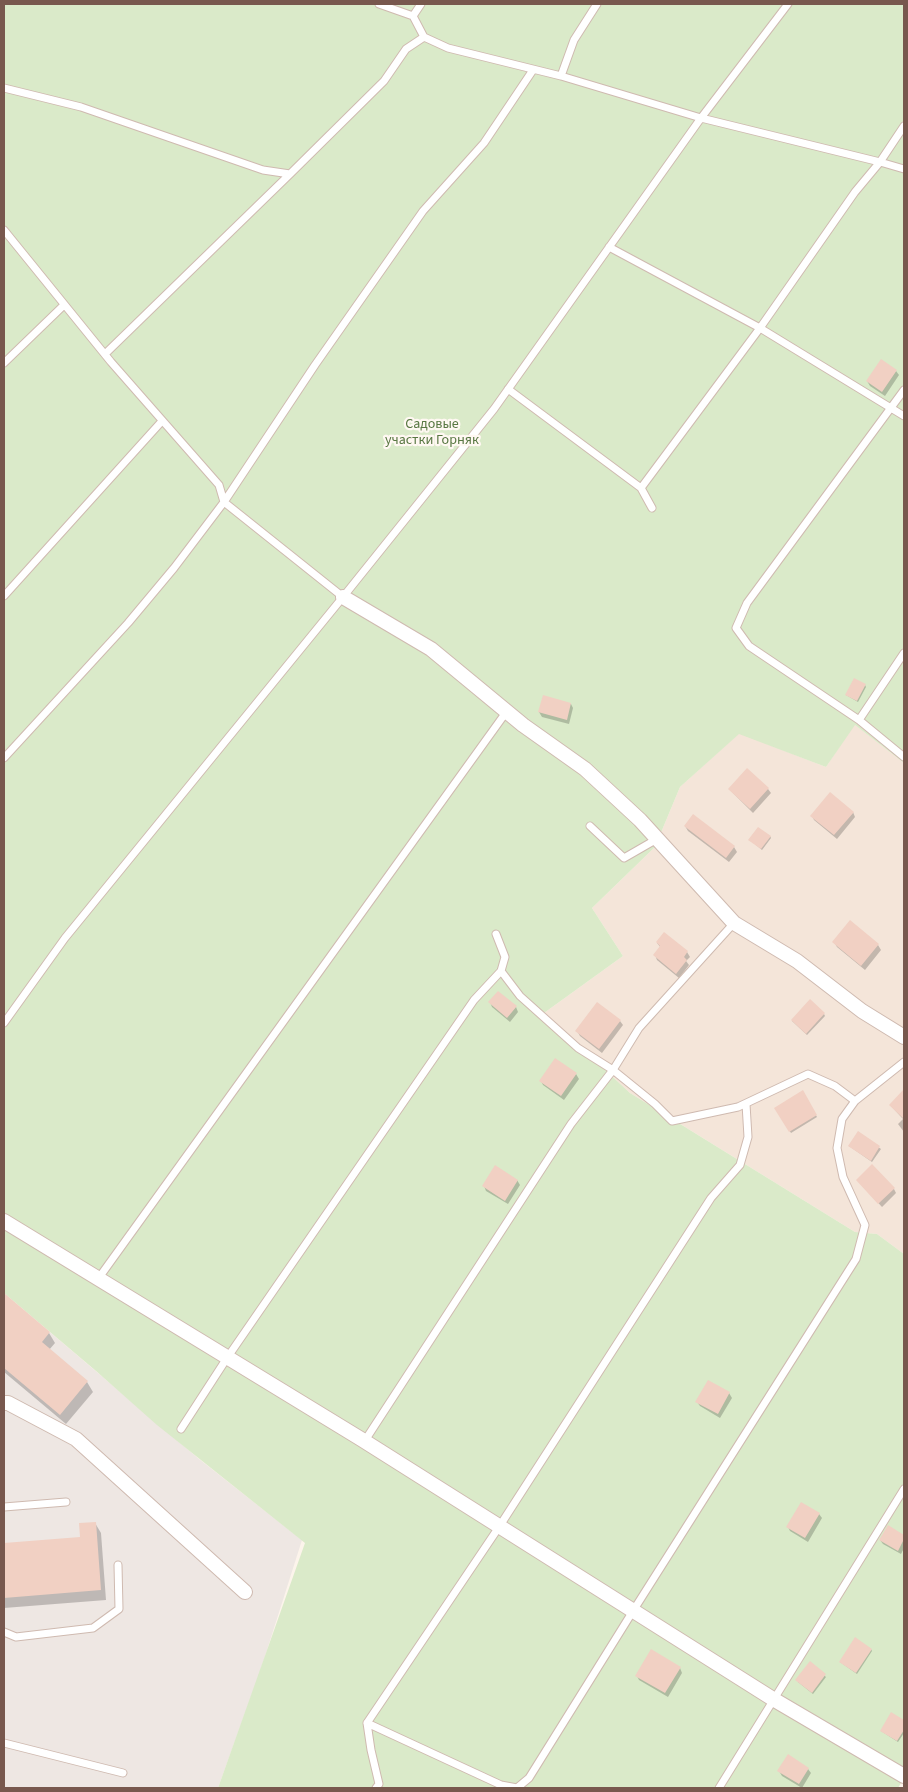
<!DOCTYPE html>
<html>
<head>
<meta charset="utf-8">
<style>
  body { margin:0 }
  #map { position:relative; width:908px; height:1792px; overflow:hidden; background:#fcf4eb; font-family:"Source Sans 3",sans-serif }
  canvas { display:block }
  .frame { position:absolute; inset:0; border:5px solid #78584e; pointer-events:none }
</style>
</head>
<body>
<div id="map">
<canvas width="908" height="1792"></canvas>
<div class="frame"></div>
</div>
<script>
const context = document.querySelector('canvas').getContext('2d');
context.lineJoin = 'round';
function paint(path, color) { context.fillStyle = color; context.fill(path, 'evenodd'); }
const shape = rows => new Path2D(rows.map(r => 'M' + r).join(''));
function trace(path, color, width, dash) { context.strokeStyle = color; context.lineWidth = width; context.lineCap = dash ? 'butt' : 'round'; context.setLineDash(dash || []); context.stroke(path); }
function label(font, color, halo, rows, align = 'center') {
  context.font = font + ' "Source Sans 3",sans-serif'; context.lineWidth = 4.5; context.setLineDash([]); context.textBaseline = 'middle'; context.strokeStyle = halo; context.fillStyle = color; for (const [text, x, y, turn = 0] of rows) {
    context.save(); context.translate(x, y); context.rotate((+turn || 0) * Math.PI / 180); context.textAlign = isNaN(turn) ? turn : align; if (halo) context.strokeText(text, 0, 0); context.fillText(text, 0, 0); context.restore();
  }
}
const residential = shape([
  [854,724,904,763,904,1254,877,1234,855,1232,630,1093,544,1013,623,956,592,908,655,847,680,787,739,733,826,767]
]);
const industrial = shape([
  [4,1293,199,1459,302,1540,261,1669,218,1788,4,1788]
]);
const green = shape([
  [4,4,904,4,904,763,855,725,826,767,739,734,680,787,655,847,592,908,623,956,544,1013,630,1093,855,1232,877,1234,904,1254,904,1778,898,1788,218,1788,305,1543,157,1425,96,1371,4,1293]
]);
const shadow = shape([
  [896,371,899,375,885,396,870,386,867,381],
  [865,685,866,687,858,702,846,695],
  [571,704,573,708,569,724,542,717,539,712],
  [730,789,768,789,771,793,753,813,733,793],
  [853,812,855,817,837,839,814,820,812,816],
  [693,816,734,847,737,852,729,862,688,831,685,826],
  [770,836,771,838,762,850,750,840],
  [850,922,878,945,881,950,865,970,837,947,834,942],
  [665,934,687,952,690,957,686,961,689,965,679,978,657,960,655,955,661,948,657,943],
  [490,1002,516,1007,518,1012,510,1022,492,1007],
  [824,1014,825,1016,807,1035,792,1021],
  [620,1021,623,1025,602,1053,580,1036,577,1031],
  [576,1074,579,1079,564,1100,543,1085,541,1081],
  [904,1091,904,1132,898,1124,903,1119,891,1106],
  [802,1092,817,1117,791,1133,776,1108],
  [858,1133,881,1149,872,1162,849,1146],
  [517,1180,520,1185,508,1204,486,1191,484,1186],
  [857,1180,894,1189,896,1193,882,1207],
  [4,1295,49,1333,55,1343,49,1350,87,1382,93,1392,66,1424,4,1372],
  [729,1393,732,1398,720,1418,700,1406,697,1402],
  [819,1514,822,1518,808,1542,790,1531,788,1527],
  [95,1523,101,1533,106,1600,4,1608,4,1545,82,1539],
  [888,1527,904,1536,904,1548,901,1554,883,1544,880,1540],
  [871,1649,872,1651,857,1674,840,1662],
  [810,1663,826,1677,813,1694,798,1682],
  [680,1668,682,1673,668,1697,639,1680,637,1676],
  [892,1714,904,1721,904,1733,898,1742,881,1731],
  [808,1769,811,1773,802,1788,782,1776,779,1771]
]);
const building = shape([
  [881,359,897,370,882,392,866,381],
  [854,678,866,684,857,701,845,695],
  [543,695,571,703,567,720,538,712],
  [747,768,769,788,750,809,728,789],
  [830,792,854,812,834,835,810,816],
  [693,814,735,846,726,858,684,826],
  [758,827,771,836,761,849,748,840],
  [850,920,879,944,861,966,832,942],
  [664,932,688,951,684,957,687,960,676,974,653,955,660,946,656,942],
  [498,991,517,1006,507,1018,488,1002],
  [810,999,825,1013,806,1034,791,1020],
  [597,1002,621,1020,599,1049,575,1031],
  [555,1058,577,1073,561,1096,539,1081],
  [904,1089,904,1119,889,1105],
  [803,1090,817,1115,789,1132,774,1108],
  [858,1131,880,1146,871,1161,848,1146],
  [872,1164,895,1188,878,1204,856,1180],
  [495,1165,518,1180,505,1201,482,1186],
  [4,1293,50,1332,42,1342,88,1381,60,1415,4,1368],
  [708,1380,730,1392,718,1414,695,1402],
  [801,1502,820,1513,805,1538,786,1527],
  [96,1522,101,1590,4,1598,4,1543,80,1537,79,1523],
  [888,1525,904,1535,904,1539,898,1551,879,1540],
  [855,1637,872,1649,856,1673,839,1662],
  [651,1649,681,1667,665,1693,635,1676],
  [810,1661,826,1674,812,1693,795,1680],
  [891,1712,904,1720,904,1730,897,1741,880,1731],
  [788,1754,809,1768,799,1784,777,1771]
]);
const service = shape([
  [379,4,413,16,424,37,448,48,561,76,701,118,880,162,904,169],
  [413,16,421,4],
  [561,76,574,40,597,4],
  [4,88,81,107,263,170,290,174,384,81,406,49,424,37],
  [4,230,111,362,219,485,224,502,343,597],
  [609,247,760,328,904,416],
  [105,354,290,174],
  [4,363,64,305],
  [508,389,641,488,652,508],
  [904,390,747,603,736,628,749,646,859,720,904,757],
  [641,488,760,328,855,192,880,162,904,126],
  [4,596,162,421],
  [859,720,904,653],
  [4,758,128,623,174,568,224,502,315,365,423,211,484,143,533,70],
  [590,826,624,858,657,839],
  [496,934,505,957,501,971],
  [4,1023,65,938,343,597,494,409,701,118,788,4],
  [746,1104,748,1137,740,1165,711,1198,499,1527,367,1723,501,1785,517,1788,529,1778,633,1611,856,1259,865,1225,843,1177,837,1148,842,1119,855,1101,904,1062],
  [98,1279,507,711],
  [181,1429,227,1358,474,1000,501,971,520,996,578,1048,613,1070,655,1104,672,1121,738,1107,808,1074,835,1086,855,1101],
  [364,1442,571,1124,613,1070,639,1028,734,923],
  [4,1507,66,1502],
  [4,1632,16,1637,93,1628,119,1609,118,1565],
  [367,1723,371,1750,379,1784,376,1788],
  [4,1743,123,1773],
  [719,1788,904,1489]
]);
const minor = shape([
  [343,597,431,649,523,725,585,769,640,820,734,923,797,961,862,1011,904,1037],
  [4,1221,361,1439,773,1699,904,1776],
  [4,1403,8,1403,76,1439,245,1592]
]);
const parkNames = [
  ["Садовые",432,425],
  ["участки Горняк",432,441]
];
paint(residential, '#f4e5d9');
paint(industrial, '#eee7e3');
paint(green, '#daeac9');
paint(shadow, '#0003');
paint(building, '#f1d0c3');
trace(service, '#cfbab0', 9);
trace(minor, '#cfbab0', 16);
trace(service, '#fff', 7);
trace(minor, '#fff', 14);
label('14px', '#587742', '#fff8f2', parkNames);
</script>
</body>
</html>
